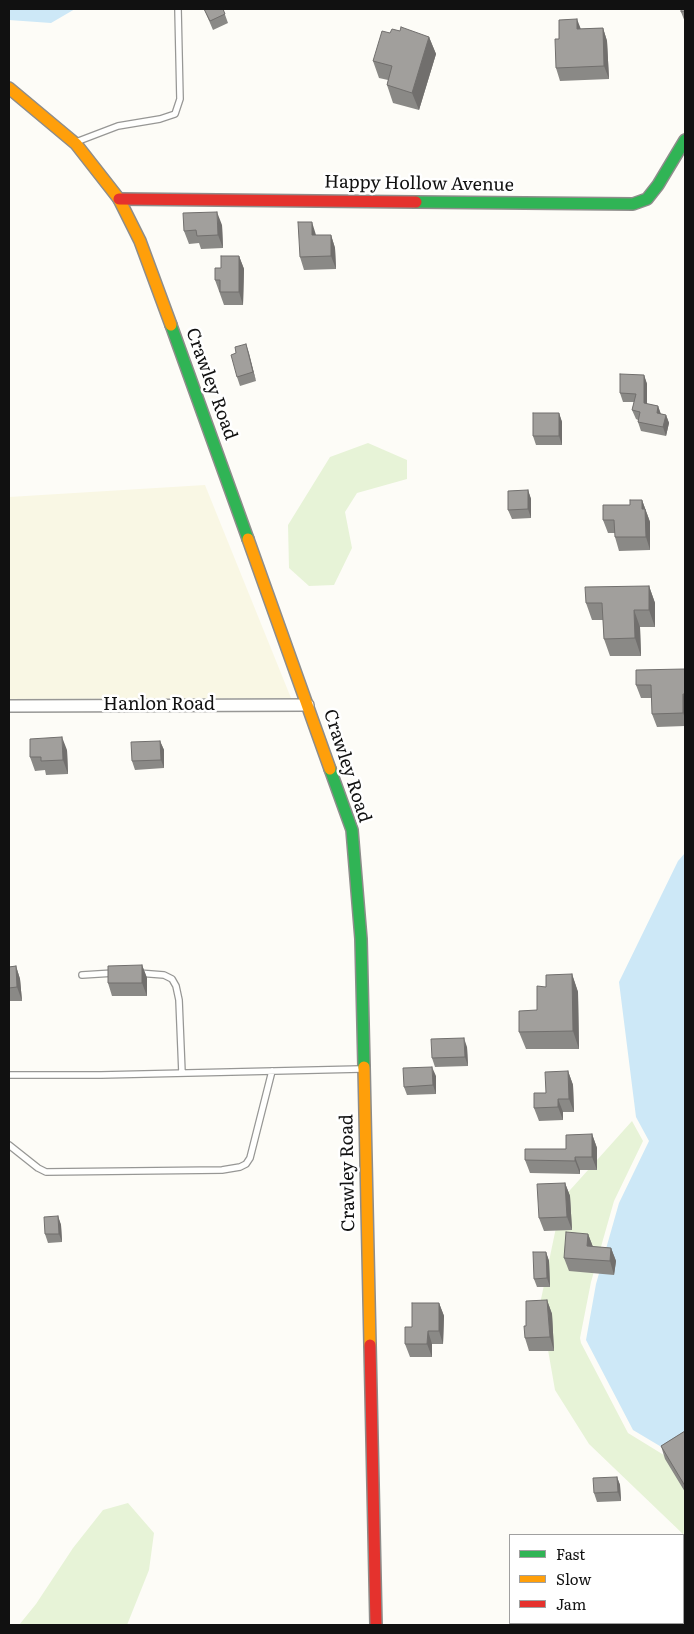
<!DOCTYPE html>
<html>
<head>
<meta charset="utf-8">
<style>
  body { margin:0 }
  #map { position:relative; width:694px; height:1634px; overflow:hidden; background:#fdfcf7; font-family:Literata,serif }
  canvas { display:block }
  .frame { position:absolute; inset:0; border:10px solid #111; pointer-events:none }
  .legend { position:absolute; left:509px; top:1534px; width:175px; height:90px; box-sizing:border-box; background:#fff; border:1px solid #a0a0a0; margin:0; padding:6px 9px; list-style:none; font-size:15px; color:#111 }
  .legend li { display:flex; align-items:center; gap:10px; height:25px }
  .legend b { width:25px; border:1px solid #a0a0a0 }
</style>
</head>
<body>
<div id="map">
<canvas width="694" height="1634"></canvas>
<div class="frame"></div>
<ul class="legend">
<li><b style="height:6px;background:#30b455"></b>Fast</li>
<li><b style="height:6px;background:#ff9f0a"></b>Slow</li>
<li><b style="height:6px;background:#e5322d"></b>Jam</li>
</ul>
</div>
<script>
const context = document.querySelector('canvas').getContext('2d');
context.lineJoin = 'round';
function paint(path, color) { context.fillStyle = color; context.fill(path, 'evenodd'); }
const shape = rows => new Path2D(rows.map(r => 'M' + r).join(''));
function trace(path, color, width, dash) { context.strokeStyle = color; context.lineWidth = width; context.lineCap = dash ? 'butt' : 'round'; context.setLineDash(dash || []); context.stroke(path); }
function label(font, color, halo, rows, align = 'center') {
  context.font = font + ' Literata,serif'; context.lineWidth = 5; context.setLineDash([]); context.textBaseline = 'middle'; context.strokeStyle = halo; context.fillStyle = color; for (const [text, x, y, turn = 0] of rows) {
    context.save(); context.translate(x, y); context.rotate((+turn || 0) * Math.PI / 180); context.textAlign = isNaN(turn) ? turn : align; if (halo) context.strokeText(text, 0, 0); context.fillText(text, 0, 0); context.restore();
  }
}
const farmland = shape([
  [205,485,291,698,9,699,9,497]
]);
const green = shape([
  [368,443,407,460,407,479,357,493,345,512,352,548,334,585,309,586,289,568,288,525,330,457],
  [632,1121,643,1141,614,1201,591,1282,580,1338,581,1343,628,1433,685,1468,685,1536,589,1444,555,1390,540,1304,562,1199],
  [128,1503,154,1533,149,1570,127,1625,19,1625,36,1604,73,1548,103,1510]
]);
const water = shape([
  [9,9,75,9,51,23,9,20],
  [685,853,685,1461,633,1430,586,1340,596,1284,619,1203,649,1141,636,1117,619,982,678,861]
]);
const lane = shape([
  [76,142,118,126,160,119,175,114,180,99,178,9],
  [138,973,164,975,172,979,176,986,179,1000,182,1073],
  [82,975,114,973],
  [9,1075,101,1075,361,1069],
  [9,1145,38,1168,46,1172,222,1170,240,1167,246,1164,250,1158,272,1071]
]);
const street = shape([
  [9,706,308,705]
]);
const fast = shape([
  [416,202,633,204,647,199,658,185,685,140],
  [171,325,248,539],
  [330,769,352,830,361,939,364,1067]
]);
const slow = shape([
  [9,88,76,144,119,199,140,241,171,325],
  [248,539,330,769],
  [364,1067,370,1345]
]);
const jam = shape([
  [119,199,416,202],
  [370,1345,376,1625]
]);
const wall = shape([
  [204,9,223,9,228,23,213,30],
  [685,9,685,22,681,12],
  [603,28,607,41,609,79,560,81,556,68,559,39,581,29],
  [400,31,429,37,436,54,419,110,393,103,387,85,388,80,379,78,373,61,390,33],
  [222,225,223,248,201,249,199,243,189,244,184,231],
  [316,235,331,235,335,248,336,269,304,270,300,257],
  [239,256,244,269,243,305,224,305,215,280,221,268],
  [246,344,256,381,240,386,237,377,236,353],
  [644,375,647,384,647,404,658,406,661,414,666,415,669,423,666,436,641,431,638,422,638,420,636,419,632,410,634,402,623,402,620,393],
  [559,413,562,422,562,445,536,445,533,436],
  [528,490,531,499,531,518,512,519,508,510],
  [642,500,650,522,650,550,619,551,615,537,615,533,608,533,603,520,630,505],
  [649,586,655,603,655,627,640,627,641,656,610,656,604,639,603,620,592,620,586,603],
  [685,669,685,726,657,727,652,714,652,698,641,698,636,685],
  [160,741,164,750,164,768,135,770,132,761],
  [67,750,68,774,46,775,45,770,35,771,30,757],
  [142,965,147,978,147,996,112,996,108,983],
  [16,966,20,979,22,1001,9,1001,9,967],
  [572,974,578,992,579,1049,526,1049,519,1032,537,1010,546,987],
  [467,1047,468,1066,435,1067,432,1058],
  [568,1071,573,1085,574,1112,563,1112,563,1120,539,1121,534,1108,546,1093],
  [436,1076,436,1094,407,1095,404,1087],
  [592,1134,597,1148,597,1170,580,1170,580,1174,530,1173,525,1160,566,1149],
  [565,1183,570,1196,572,1230,544,1231,539,1218],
  [58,1216,61,1225,62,1242,48,1243,45,1234],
  [588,1234,593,1247,611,1248,616,1261,614,1275,569,1271,564,1258],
  [546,1252,549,1261,550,1287,537,1287,534,1279],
  [547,1300,552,1314,554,1351,529,1351,525,1338,526,1326],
  [439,1303,444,1316,443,1344,432,1344,432,1357,410,1357,405,1344,412,1327],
  [685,1431,685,1492,665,1459,661,1446],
  [617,1477,620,1485,621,1501,597,1502,594,1493]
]);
const shadedWall = shape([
  [577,19,582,32,577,29],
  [603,28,607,41,609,79,604,66],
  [429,37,436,54,419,110,412,93],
  [217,212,222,225,223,248,218,235],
  [312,222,316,235,312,235],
  [331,235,335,248,336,269,331,256],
  [239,256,244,269,243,305,239,292],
  [246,344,249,353,256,381,253,372],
  [644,375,647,384,647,412,644,403],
  [658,406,661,415,657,413],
  [559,413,562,422,562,445,559,436],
  [666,415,669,423,666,436,663,427],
  [528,490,531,499,531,518,528,509],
  [642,500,650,522,650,550,646,537,642,509],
  [649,586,655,603,655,627,649,610],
  [634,610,640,627,641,656,635,638],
  [683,694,685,699,685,718,683,713],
  [62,737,67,750,68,774,63,760],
  [160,741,164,750,164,768,161,760],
  [142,965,147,978,147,996,142,983],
  [16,966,20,979,22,1001,17,987],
  [572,974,578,992,579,1049,573,1031],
  [464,1038,467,1047,468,1066,465,1057],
  [432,1067,436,1076,436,1094,433,1085],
  [568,1071,573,1085,574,1112,569,1099],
  [558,1099,563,1112,563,1120,558,1107],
  [592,1134,597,1148,597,1170,592,1157],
  [575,1157,580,1170,580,1174,575,1161],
  [565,1183,570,1196,572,1230,567,1217],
  [58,1216,61,1225,62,1242,59,1234],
  [588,1234,593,1247,587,1246],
  [611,1248,616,1261,614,1275,610,1261],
  [546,1252,549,1261,550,1287,547,1278],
  [547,1300,552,1314,554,1351,550,1337],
  [439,1303,444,1316,443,1344,439,1331],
  [428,1331,432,1344,432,1357,427,1344],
  [617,1477,620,1485,621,1501,618,1492]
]);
const building = shape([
  [204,9,223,9,225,14,210,21,204,9],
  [681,9,685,9,685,11,681,12,681,9],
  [577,19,577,29,603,28,604,66,556,68,555,39,559,39,559,20,577,19],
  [401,27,429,37,412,93,387,85,392,66,373,61,382,31,390,33,392,29,400,31,401,27],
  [217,212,218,235,197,236,196,230,184,231,183,213,217,212],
  [298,222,312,222,312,235,331,235,331,256,300,257,298,222],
  [221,256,239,256,239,292,220,292,220,280,215,280,215,268,221,268,221,256],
  [246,344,253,372,237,377,231,355,236,353,235,347,246,344],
  [620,374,644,375,644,403,658,406,657,413,666,415,663,427,638,422,640,412,632,410,636,394,620,393,620,374],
  [533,413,559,413,559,436,533,436,533,413],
  [528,490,528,509,508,510,508,491,528,490],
  [630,500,642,500,642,509,645,509,646,537,615,537,614,520,603,520,603,505,630,505,630,500],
  [649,586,649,610,634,610,635,638,604,639,602,603,586,603,585,587,649,586],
  [685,669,685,694,683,694,683,713,652,714,651,685,636,685,636,670,685,669],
  [62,737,63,760,41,761,41,757,30,757,30,739,62,737],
  [160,741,161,760,132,761,131,742,160,741],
  [142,965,142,983,108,983,108,966,142,965],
  [16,966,17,987,9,988,9,967,16,966],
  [572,974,573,1031,519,1032,519,1011,537,1010,537,986,546,987,546,975,572,974],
  [464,1038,465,1057,432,1058,431,1039,464,1038],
  [432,1067,433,1085,404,1087,403,1068,432,1067],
  [568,1071,569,1099,558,1099,558,1107,534,1108,534,1093,546,1093,545,1072,568,1071],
  [592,1134,592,1157,575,1157,575,1161,525,1160,525,1149,566,1149,566,1135,592,1134],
  [565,1183,567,1217,539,1218,537,1184,565,1183],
  [58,1216,59,1234,45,1234,44,1217,58,1216],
  [566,1232,588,1234,587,1246,611,1248,610,1261,564,1258,566,1232],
  [533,1252,546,1252,547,1278,534,1279,533,1252],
  [547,1300,550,1337,525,1338,524,1326,526,1326,526,1301,547,1300],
  [412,1303,439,1303,439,1331,428,1331,427,1344,405,1344,405,1327,412,1327,412,1303],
  [685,1431,685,1486,661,1446,685,1431],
  [617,1477,618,1492,594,1493,593,1478,617,1477]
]);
const streetNames = [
  ["Happy Hollow Avenue",419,184,1],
  ["Crawley Road",211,384,70],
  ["Hanlon Road",159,705],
  ["Crawley Road",347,766,72],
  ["Crawley Road",348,1173,-91]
];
paint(farmland, '#f9f7e4');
paint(green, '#e7f3d7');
paint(water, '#cde8f7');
trace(lane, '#979795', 8);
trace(street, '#979795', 14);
trace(fast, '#8e8d8b', 14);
trace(slow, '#8e8d8b', 14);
trace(jam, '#8e8d8b', 14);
trace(lane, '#fffffe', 5.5);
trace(street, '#fffffe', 11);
trace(fast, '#30b455', 11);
trace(slow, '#ff9f0a', 11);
trace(jam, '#e5322d', 11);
paint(wall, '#8a8986');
paint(shadedWall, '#716f6d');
paint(building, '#a19f9c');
trace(building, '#716f6d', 1);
label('18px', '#111', '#fff', streetNames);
</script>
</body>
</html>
